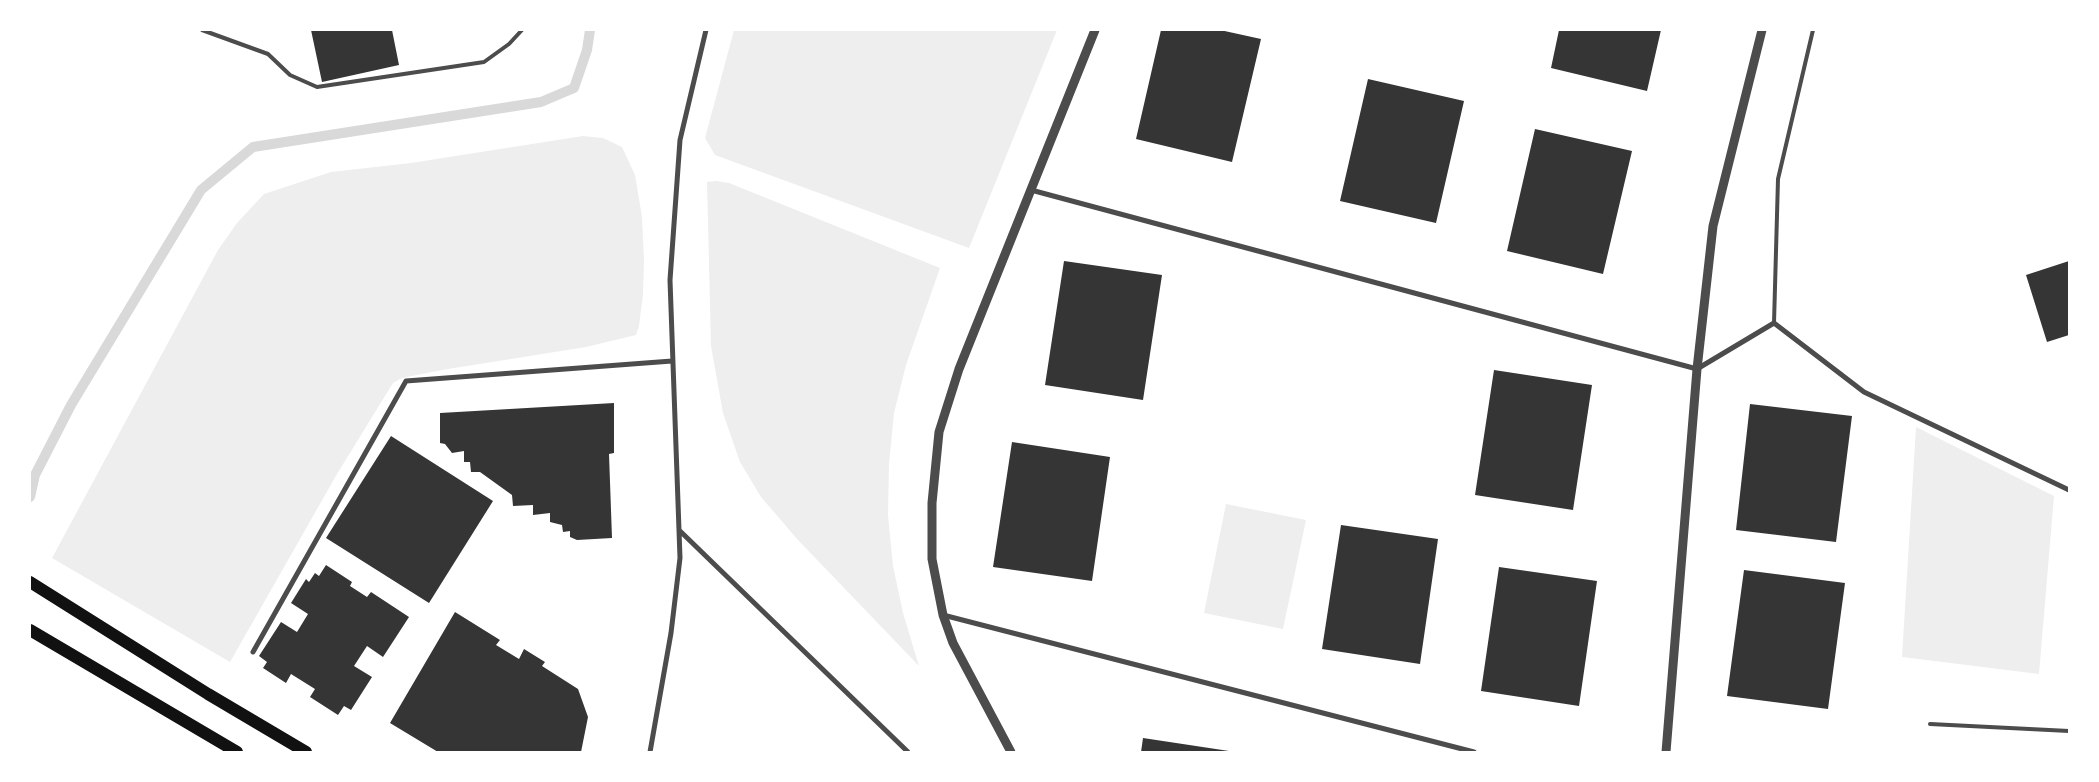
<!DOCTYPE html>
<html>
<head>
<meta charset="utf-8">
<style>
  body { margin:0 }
  #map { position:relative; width:2099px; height:782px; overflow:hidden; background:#fff; font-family:"PT Sans",sans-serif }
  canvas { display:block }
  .frame { position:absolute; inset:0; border:31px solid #fff; pointer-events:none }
</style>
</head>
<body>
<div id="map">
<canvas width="2099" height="782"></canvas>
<div class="frame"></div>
</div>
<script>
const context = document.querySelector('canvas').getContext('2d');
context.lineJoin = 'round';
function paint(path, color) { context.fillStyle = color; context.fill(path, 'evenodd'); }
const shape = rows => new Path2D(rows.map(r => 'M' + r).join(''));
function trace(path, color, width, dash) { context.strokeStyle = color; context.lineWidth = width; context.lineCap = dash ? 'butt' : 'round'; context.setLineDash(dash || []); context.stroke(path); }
const green = shape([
  [734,30,1057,30,969,248,715,155,705,138],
  [583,136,603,138,622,147,635,175,642,217,644,261,643,294,639,326,636,335,586,347,442,370,402,378,393,383,337,474,230,662,52,558,218,250,237,223,264,194,331,172,411,163],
  [716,181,729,183,940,268,906,365,894,413,889,464,888,515,893,566,903,613,919,666,798,540,761,497,740,462,723,413,711,346,707,182],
  [1916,427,2054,496,2039,674,1902,657],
  [1226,504,1306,520,1283,629,1204,613]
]);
const stream = shape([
  [30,497,35,475,71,405,201,190,253,147,541,102,574,88,587,50,590,30]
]);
const building = shape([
  [311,30,392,30,399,65,322,82],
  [1161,30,1220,30,1261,39,1232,162,1136,139],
  [1559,30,1661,30,1647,91,1551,68],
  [1368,79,1464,101,1436,223,1340,201],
  [1535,129,1632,151,1603,274,1507,251],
  [1064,261,1162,275,1143,400,1045,385],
  [2069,261,2069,335,2047,342,2026,275],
  [1494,370,1592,385,1573,510,1475,495],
  [614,403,614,453,609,454,612,538,577,540,570,537,570,531,563,532,562,525,550,522,550,513,533,515,533,505,513,506,512,495,480,472,471,472,470,462,464,462,464,451,452,453,445,444,440,443,440,413],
  [1750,404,1852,416,1836,542,1736,530],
  [391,436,493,501,429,603,326,538],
  [1012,442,1110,457,1092,581,993,567],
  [1341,525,1438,539,1420,664,1322,649],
  [326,565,352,582,350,586,367,597,371,592,409,617,383,657,367,646,354,666,372,677,351,710,344,706,338,715,310,697,315,689,291,674,286,683,263,668,267,662,259,656,281,622,297,632,308,614,291,603,306,579,309,582,315,573,319,576],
  [1499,567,1597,581,1579,706,1481,691],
  [1744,570,1845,583,1828,709,1727,696],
  [455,612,500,640,496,645,519,659,524,649,545,662,542,666,578,689,588,717,581,752,438,752,390,723],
  [1143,738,1229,751,1229,752,1141,752]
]);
const service = shape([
  [202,30,268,54,290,75,317,87,484,62,509,44,522,30],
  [1774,323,1778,179,1813,30],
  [1930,724,2069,731]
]);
const minor = shape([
  [1031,190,1697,369,1774,323,1864,392,2069,490],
  [680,531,908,752],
  [943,615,1474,752],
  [253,652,406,381,672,361],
  [650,752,671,633,680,558,670,280,680,140,706,30]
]);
const tertiary = shape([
  [1011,752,953,643,943,615,932,559,932,503,939,432,959,369,1095,30],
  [1666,752,1697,369,1713,226,1762,30]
]);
const primary = shape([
  [30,582,208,694,306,752],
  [30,630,237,752]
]);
paint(green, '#eee');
trace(stream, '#d9d9d9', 10);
paint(building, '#353535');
trace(service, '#4c4c4c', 4);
trace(minor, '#4c4c4c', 5);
trace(tertiary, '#4c4c4c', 9);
trace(primary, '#111', 12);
</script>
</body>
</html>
